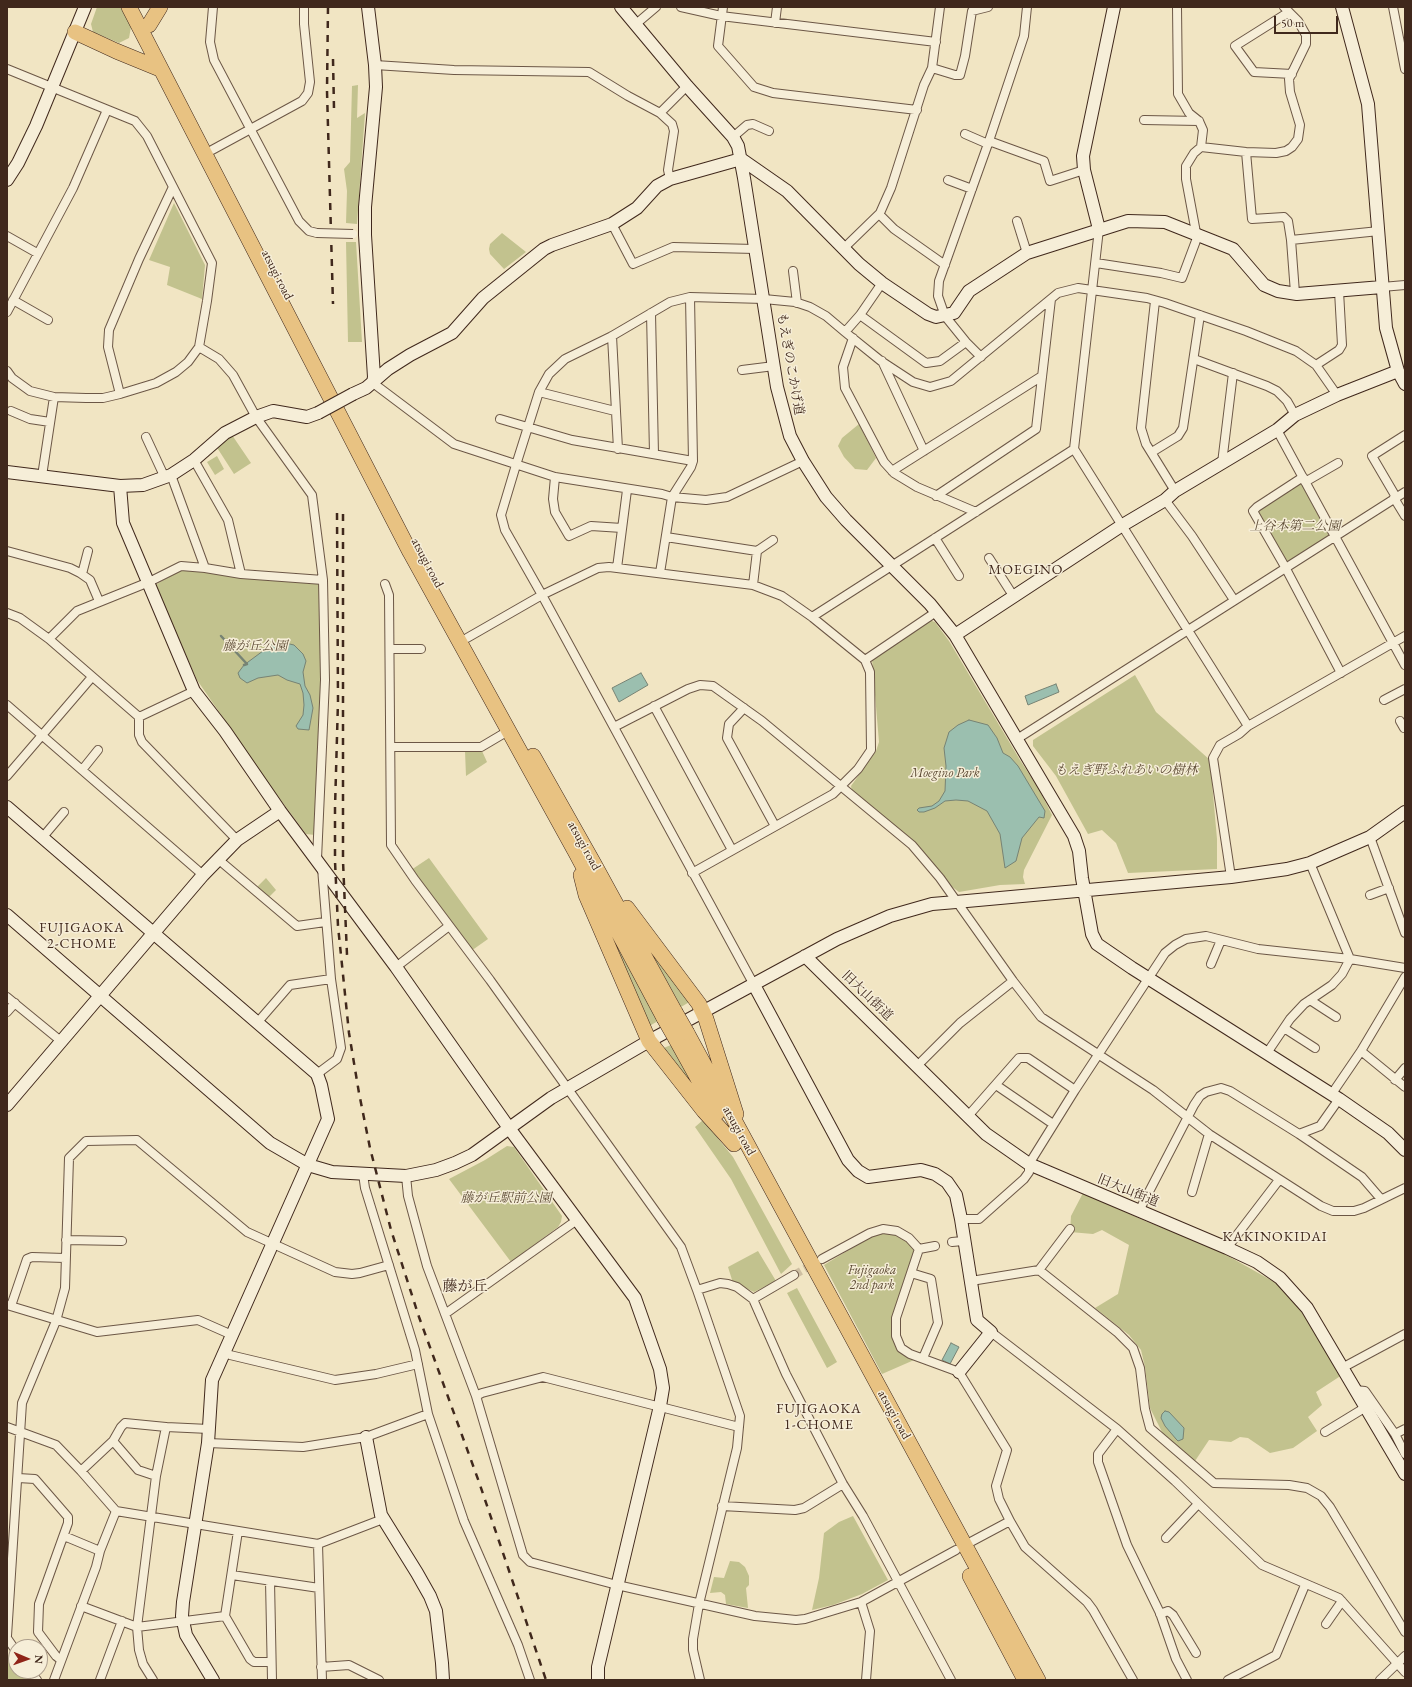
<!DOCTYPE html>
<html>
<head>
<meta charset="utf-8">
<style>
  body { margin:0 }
  #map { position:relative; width:1412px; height:1687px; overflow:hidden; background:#f1e5c3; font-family:"EB Garamond",serif }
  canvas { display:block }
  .frame { position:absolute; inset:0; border:8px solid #40281c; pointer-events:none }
  .north { position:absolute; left:8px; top:1639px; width:40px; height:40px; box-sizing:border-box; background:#f6eed8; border:1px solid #ad9f8d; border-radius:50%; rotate:92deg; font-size:11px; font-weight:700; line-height:16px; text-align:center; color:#40281c }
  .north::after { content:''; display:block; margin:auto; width:14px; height:18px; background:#8f2418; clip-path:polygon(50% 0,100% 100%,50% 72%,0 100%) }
  .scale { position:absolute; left:1274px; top:16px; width:64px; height:18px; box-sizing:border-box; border:2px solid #40281c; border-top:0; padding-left:5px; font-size:12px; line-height:14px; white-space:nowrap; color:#40281c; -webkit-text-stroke:3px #f6eed8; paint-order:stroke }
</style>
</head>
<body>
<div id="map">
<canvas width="1412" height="1687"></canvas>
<div class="frame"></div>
<div class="north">N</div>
<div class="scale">50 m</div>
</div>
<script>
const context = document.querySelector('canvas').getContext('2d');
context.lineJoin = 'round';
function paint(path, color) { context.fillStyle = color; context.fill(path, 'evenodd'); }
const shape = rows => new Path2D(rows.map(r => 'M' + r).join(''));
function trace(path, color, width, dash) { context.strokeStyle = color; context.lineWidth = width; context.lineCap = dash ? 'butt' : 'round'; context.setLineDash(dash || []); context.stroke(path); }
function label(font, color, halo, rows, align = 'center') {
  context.font = font + ' "EB Garamond","Noto Serif JP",serif'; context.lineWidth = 3; context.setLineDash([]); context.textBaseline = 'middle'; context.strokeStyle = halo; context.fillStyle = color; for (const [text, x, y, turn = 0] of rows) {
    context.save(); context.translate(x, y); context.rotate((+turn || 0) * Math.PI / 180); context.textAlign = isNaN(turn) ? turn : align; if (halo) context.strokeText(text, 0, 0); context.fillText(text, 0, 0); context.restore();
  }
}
const green = shape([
  [97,7,122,7,131,27,129,38,119,43,93,32,91,24],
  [358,85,357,118,365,113,357,224,346,223,347,191,344,169,350,162,352,86],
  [174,203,205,265,202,299,167,285,170,267,149,260],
  [502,233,526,252,504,269,490,254,489,249,490,244],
  [346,242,356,242,362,342,348,342],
  [859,424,876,458,867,470,855,469,844,457,838,446,842,438],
  [232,435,251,463,234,474,216,446],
  [217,456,224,469,215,475,207,462],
  [1298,484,1302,484,1334,537,1284,565,1258,514,1259,509],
  [181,570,290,582,321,584,322,678,315,835,306,834,269,784,197,680,155,585],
  [929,620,935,622,949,641,1020,760,1040,791,1052,815,1024,870,1023,877,1025,884,1000,885,959,892,951,886,914,841,852,791,851,786,876,751,879,742,872,659],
  [1135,675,1156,712,1210,760,1217,839,1217,869,1128,873,1116,843,1102,830,1088,834,1056,776,1033,746,1033,740],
  [465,751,482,751,487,762,466,776],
  [429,858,488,939,471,951,411,870],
  [266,878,276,890,268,898,257,887],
  [597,910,658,1021,646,1028],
  [639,930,691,1001,681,1007],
  [671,1045,703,1103,661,1049],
  [703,1120,733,1157,792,1264,781,1274,731,1179,695,1127],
  [507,1146,514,1147,562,1216,561,1222,558,1227,511,1262,449,1179,485,1160],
  [1083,1193,1145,1221,1214,1248,1276,1283,1300,1309,1342,1375,1316,1392,1322,1405,1308,1417,1317,1431,1293,1448,1270,1453,1248,1438,1240,1437,1231,1442,1209,1440,1195,1461,1164,1436,1150,1408,1145,1367,1141,1350,1129,1335,1095,1308,1118,1294,1129,1245,1102,1230,1093,1234,1070,1232,1071,1216],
  [884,1233,896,1235,908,1241,916,1250,896,1318,901,1348,921,1357,882,1374,824,1265,872,1236],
  [758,1251,776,1281,754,1292,737,1284,733,1283,728,1267],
  [797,1288,837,1362,827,1368,787,1293],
  [853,1516,888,1580,862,1594,833,1605,812,1610,819,1578,824,1533,839,1522],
  [730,1561,739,1562,745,1567,749,1576,749,1585,746,1588,748,1608,726,1604,725,1595,721,1592,710,1593,714,1577,724,1578],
  [7,1653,16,1665,16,1671,20,1671,27,1680,7,1680]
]);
const water = shape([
  [281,642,294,645,303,654,306,661,303,672,305,686,310,695,313,708,309,730,298,729,296,726,303,715,304,705,303,693,300,684,287,680,278,675,258,678,247,683,240,678,238,673,244,665,271,645,281,642],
  [641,673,648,685,619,702,612,688,641,673],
  [1056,684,1059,692,1028,705,1025,696,1056,684],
  [969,720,988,725,997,738,1003,753,1010,757,1018,766,1045,811,1044,818,1039,817,1022,838,1016,861,1005,868,1000,834,987,811,968,801,956,800,945,801,935,808,924,812,919,812,917,810,919,808,932,806,939,801,945,791,946,766,944,748,949,732,958,725,969,720],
  [951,1343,959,1347,950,1364,942,1360,951,1343],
  [1165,1411,1169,1412,1184,1428,1183,1439,1178,1441,1176,1439,1165,1426,1161,1418,1162,1414,1165,1411]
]);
const stream = shape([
  [221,636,247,664,244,665]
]);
const streetTunnel = shape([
  [794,1275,815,1263]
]);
const street = shape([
  [213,7,210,42,214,60,299,221,309,231,317,233],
  [681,7,721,16,936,42],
  [723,7,718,46,754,87,773,93,917,110],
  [1393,7,1405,69],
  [1289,12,1235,46,1254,72,1292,74],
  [775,23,777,7],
  [636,24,656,7],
  [375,65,454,70,589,72,628,96,660,113,672,124,674,131,668,170,670,179],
  [932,68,955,75,960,75,965,56,972,11,988,7],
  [7,69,135,121,147,136,212,263,207,301,199,347,188,362,176,372,156,383,120,394,103,398,86,398,54,397,30,391,12,378,7,371],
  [660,113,687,86],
  [1144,120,1199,121],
  [965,134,988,144],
  [733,137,747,125,753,124,769,131],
  [989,141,1044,161,1050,181,1084,170],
  [1201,147,1246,152,1276,153,1286,151,1292,147,1298,139,1300,125,1290,92,1289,79,1306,44,1306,35,1298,21,1284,7],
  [212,150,302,101,308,93,310,82,304,24,304,7],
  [1246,152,1252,219,1284,217,1288,221,1291,240],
  [948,180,972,189],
  [879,214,894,229,945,265],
  [1017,221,1027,253],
  [612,224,633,264,673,247,755,249],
  [1099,229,1074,449,1248,726],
  [7,236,37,253],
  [844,248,880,213,891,188,924,85,932,68,940,7],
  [1096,263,1161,273,1182,278,1197,238,1186,179,1186,166,1194,153,1201,147,1203,130,1199,121,1189,113,1178,94,1177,7],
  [793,271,797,303],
  [1382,287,1405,285],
  [1295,293,1291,240,1379,231],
  [13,300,48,320],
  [1155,301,1141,428,1146,444,1175,491],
  [7,312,73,188,107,110],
  [651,313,654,454],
  [860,315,926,363,940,361,966,342],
  [845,332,860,315,882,283],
  [612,336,618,449],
  [853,338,843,367,845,388,884,462,894,473,917,487,976,512],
  [199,347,219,359,233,375,256,417,312,495,323,580,325,680,317,859],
  [981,357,966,342,945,316,938,296,939,281,989,141,1024,36,1027,7],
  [1194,359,1267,386,1277,391,1287,401,1295,415],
  [882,361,924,451],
  [1316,365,1339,350,1342,345,1339,291],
  [742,370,774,366],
  [373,383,454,444,555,477,662,494,672,497,706,500,727,497,803,461],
  [539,392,615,411],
  [120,394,108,347,109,330,139,259,173,187],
  [11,411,30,419,50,422],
  [500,419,572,440,693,461],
  [1277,430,1405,665],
  [146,437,165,478],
  [1152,452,1178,436,1183,428,1200,315],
  [194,460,228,520,241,574],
  [1222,463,1233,373],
  [892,471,1042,376],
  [171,475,205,568],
  [42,476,54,397],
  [555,477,553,499,555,512,569,536,591,526,622,528],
  [1303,477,1257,507,1253,511,1284,565,1341,673],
  [1305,482,1338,463],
  [936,496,1036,429,1051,299],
  [1396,497,1372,456,1405,435],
  [1394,498,1405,516],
  [1165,500,1192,536,1234,600],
  [666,537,757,551,753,585],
  [935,538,959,576],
  [7,551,70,568,80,573,90,580,99,601],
  [757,551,773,540],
  [989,558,1014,597],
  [617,568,627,490],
  [660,573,672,497,691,467,693,461,690,297],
  [82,574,88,551],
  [385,584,389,595,391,845,415,880,490,980,681,1247,697,1290,740,1416,737,1448,699,1604,693,1639,693,1650,700,1680],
  [7,613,20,618,49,639,139,717,194,691],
  [812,617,1074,449],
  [467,638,542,595,598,568,609,567,753,585,782,596,812,617,865,660],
  [49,639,77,611,149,582,181,566,205,568,241,574,323,580],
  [390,649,421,649],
  [1384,700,1405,689],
  [7,705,203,875],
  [654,706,732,850],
  [744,708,729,724,727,738,775,826],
  [139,717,139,735,142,742,237,840],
  [1400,721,1404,728],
  [614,727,688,689,700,685,713,686,762,721,912,845,940,878,1013,981,1041,1017,1153,1090,1209,1134,1321,1206,1333,1211,1354,1211,1364,1208,1405,1188],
  [1017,739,1405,492],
  [391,747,481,747,508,731],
  [82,770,98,750],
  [7,776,92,677],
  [1370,837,1405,933],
  [42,838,64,812],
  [219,860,297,926,325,922],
  [692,873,833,794,858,769,871,750,870,672,865,660,936,612],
  [1231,877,1213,758,1220,745,1239,734,1248,726,1405,636],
  [1370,895,1389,888],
  [1211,964,1221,940],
  [396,967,449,926],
  [753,983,542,595,505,530,501,515,516,465,539,392,549,374,565,359,612,336,670,302,690,297,764,299,795,302,810,307,826,316,845,332,881,361,913,382,930,387,951,381,1058,293,1078,288,1147,298,1165,303,1246,331,1296,351,1316,365,1337,395],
  [7,997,62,1042],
  [1310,1000,1336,1017],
  [7,1012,15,1003],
  [257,1023,290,985,331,979],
  [1284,1028,1315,1048],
  [1361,1051,1405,1087],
  [1267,1053,1290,1019,1304,1004,1332,985,1342,974,1350,959,1310,863],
  [918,1065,960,1023,1013,981],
  [317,1074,337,1059,341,1048,331,979,322,868],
  [1395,1080,1405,1068],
  [996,1085,1053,1124],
  [1331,1095,1361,1051,1405,977],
  [968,1116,1019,1058,1028,1058,1075,1090],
  [1299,1134,1362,1177,1381,1199],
  [363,1174,365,1188,415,1350,428,1414,464,1521,518,1645,530,1680],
  [406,1176,408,1196,427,1266,476,1396,523,1555,530,1562,617,1585,755,1616,796,1620,805,1619,861,1602,956,1550],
  [1192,1192,1209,1134],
  [1139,1211,1194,1105,1200,1096,1206,1092,1221,1088,1230,1091,1299,1134,1320,1126,1339,1099],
  [961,1219,979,1219,1024,1179,1029,1172,1029,1164,1075,1090,1165,953,1175,945,1186,939,1206,936,1258,949,1350,959,1405,968],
  [66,1240,122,1241],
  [952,1242,963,1241],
  [1227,1248,1279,1180],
  [919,1249,935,1246],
  [822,1259,870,1233,883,1229,897,1231,909,1238,919,1249,896,1318,896,1336,901,1348,910,1354,959,1372,1007,1450,996,1486,999,1499,1010,1521,1025,1547,1087,1602,1093,1610,1133,1680],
  [1039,1270,1117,1332,1133,1348,1140,1368,1145,1409,1150,1428,1214,1483,1289,1485,1307,1488,1321,1496,1330,1507,1405,1632],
  [911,1273,931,1279,938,1323,923,1358],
  [971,1281,1039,1270,1070,1229],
  [697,1290,720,1283,728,1284,737,1287,753,1299,786,1374,843,1484,863,1516,951,1680],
  [753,1299,794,1275],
  [7,1305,97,1332,198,1320,232,1335],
  [11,1306,27,1259,32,1257,65,1258],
  [445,1314,577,1220],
  [991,1332,1117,1429,1175,1481,1262,1565,1339,1598,1405,1672],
  [224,1352,230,1355,335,1380,376,1374,418,1364],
  [1342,1368,1405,1334],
  [1355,1390,1365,1391,1395,1434,1405,1454],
  [476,1396,482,1393,543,1377,739,1427],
  [7,1427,56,1445,81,1471,116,1511,318,1544,383,1519],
  [1117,1429,1098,1454,1098,1462,1127,1545,1160,1613,1176,1659,1187,1680],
  [1325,1432,1366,1407],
  [1395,1434,1405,1429],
  [113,1441,138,1470,156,1476],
  [208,1443,303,1447,366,1437,428,1414],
  [81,1471,113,1441,121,1427,125,1423,166,1427,209,1429],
  [18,1478,35,1479,68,1517,68,1523,39,1604,38,1632,56,1656,61,1660],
  [722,1506,795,1510,804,1508,843,1484],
  [64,1536,100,1551],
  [1166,1538,1198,1504],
  [318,1544,322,1680],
  [965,1545,1010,1521],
  [232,1575,319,1588],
  [270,1581,272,1680],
  [861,1602,870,1631,866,1680],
  [81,1606,137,1627,225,1616,238,1531],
  [1160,1614,1168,1611,1173,1615,1196,1653],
  [225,1616,250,1659,254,1662,271,1662],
  [1326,1624,1342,1601],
  [7,1636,22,1403,56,1321,65,1288,69,1158,86,1141,137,1140,247,1232,335,1272,352,1274,360,1273,389,1265],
  [7,1638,16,1651],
  [321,1667,349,1665,379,1680],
  [30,1671,37,1680],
  [54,1680,96,1567,100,1551,116,1511],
  [100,1680,122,1621],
  [153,1680,143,1664,139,1650,137,1627,156,1476,166,1427],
  [1228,1680,1276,1655,1305,1585],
  [1380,1680,1405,1656]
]);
const secondary = shape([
  [368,7,375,65,376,87,365,207,365,235,374,377,373,383],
  [621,7,687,86,733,137,738,146,744,178,777,387,790,436,803,461,826,497,846,520,930,604,955,635,1074,836,1079,851,1082,878,1092,934,1097,944,1132,968,1339,1099,1388,1133,1405,1150],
  [1342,7,1368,104,1386,328,1398,371,1405,384],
  [741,159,787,191,859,264,882,283,928,314,936,317,954,313,969,291,1027,253,1128,221,1165,222,1233,249,1264,285,1278,291,1297,294,1382,287],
  [7,180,18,163,36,126,85,7],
  [1099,229,1084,170,1083,156,1114,7],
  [353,394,366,388,388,369,410,355,452,333,483,298,544,249,552,245,612,224,637,208,657,186,670,179,741,159],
  [7,472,120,486,143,485,171,475,194,460,225,433,256,417,273,411,307,417,318,413],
  [120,486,123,523,194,691,225,731,280,811,396,967,509,1128,635,1298,660,1369,663,1388,660,1406,598,1667,598,1680],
  [955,635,1121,526,1165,500,1175,491,1277,430,1295,415,1337,395,1398,371],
  [7,807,317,1074,321,1085,328,1119,212,1380,208,1443,183,1602,182,1616,186,1635,213,1680],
  [7,915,270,1143,308,1165,332,1172,406,1176,436,1170,455,1163,472,1155,551,1098,649,1041,837,939,890,916,932,904,956,902,1231,877,1287,869,1310,863,1370,837,1405,812],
  [805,956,986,1134,1029,1164,1227,1248,1257,1262,1280,1278,1307,1308,1405,1474],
  [753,983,848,1160,858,1171,868,1177,921,1170,935,1174,947,1182,956,1195,961,1219,977,1320,991,1332,959,1372],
  [7,1105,203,875,237,840,280,811],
  [366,1437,381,1515,417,1573,430,1596,436,1611,442,1663,443,1680]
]);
const highway = shape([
  [129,7,410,552,576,853,664,1018],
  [149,25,160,7],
  [75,32,116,51,160,69],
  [533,756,594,864,675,1012],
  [581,875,586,895,649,1041,704,1111,734,1144],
  [627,908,699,1004,706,1019,736,1114],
  [687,1033,1038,1680],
  [676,1039,717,1113],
  [970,1576,1025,1680]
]);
const rail = shape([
  [328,7,327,91,333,304],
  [333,59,334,109],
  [337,513,338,701,335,808,335,861,338,926,349,1033,359,1093,370,1148,391,1230,419,1317,479,1482,546,1680],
  [343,514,343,861,347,955]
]);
const streetBridge = shape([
  [317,233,353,234]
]);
const secondaryBridge = shape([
  [318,413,353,394]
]);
const highwayBridge = shape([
  [675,1012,687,1033],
  [664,1018,676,1039]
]);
const streetNames = [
  ["atsugi road",277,275,63],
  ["もえぎのこかげ道",790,364,80],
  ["atsugi road",427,563,62],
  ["atsugi road",584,846,61],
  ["旧大山街道",867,996,44],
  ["atsugi road",739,1131,61],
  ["旧大山街道",1128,1191,22],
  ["atsugi road",894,1415,61]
];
const parkNames = [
  ["上谷本第二公園",1295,526],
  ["藤が丘公園",255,646],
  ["もえぎ野ふれあいの樹林",1126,770],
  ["Moegino Park",945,773],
  ["藤が丘駅前公園",506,1198],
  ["Fujigaoka",872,1270],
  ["2nd park",872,1285]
];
const neighbourhoodNames = [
  ["MOEGINO",1026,570],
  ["FUJIGAOKA",82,928],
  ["2-CHOME",82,944],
  ["KAKINOKIDAI",1275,1237],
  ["FUJIGAOKA",819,1409],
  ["1-CHOME",819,1425]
];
const quarterNames = [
  ["藤が丘",465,1287]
];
paint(green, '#c2c28e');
paint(water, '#9bbfaf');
trace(water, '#778374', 1);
trace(stream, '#778374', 2.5);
trace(streetTunnel, '#cebfa2', 8, [8, 4]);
trace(street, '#6c5746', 10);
trace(secondary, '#40281c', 14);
trace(highway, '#40281c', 16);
trace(street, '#f6eed8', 8);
trace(secondary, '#f6eed8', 12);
trace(highway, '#e8c282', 15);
trace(rail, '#40281c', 2.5, [7, 7]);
trace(streetBridge, '#6c5746', 10, []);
trace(secondaryBridge, '#40281c', 14, []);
trace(highwayBridge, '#40281c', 16, []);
trace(streetBridge, '#f6eed8', 8);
trace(secondaryBridge, '#f6eed8', 12);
trace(highwayBridge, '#e8c282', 15);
label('13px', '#40281c', '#f6eed8', streetNames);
label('italic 13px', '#604e38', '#f6eed8', parkNames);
context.letterSpacing = '1px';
label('14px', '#40281c', '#f6eed8', neighbourhoodNames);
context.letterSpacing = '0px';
label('15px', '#40281c', '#f6eed8', quarterNames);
</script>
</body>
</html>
